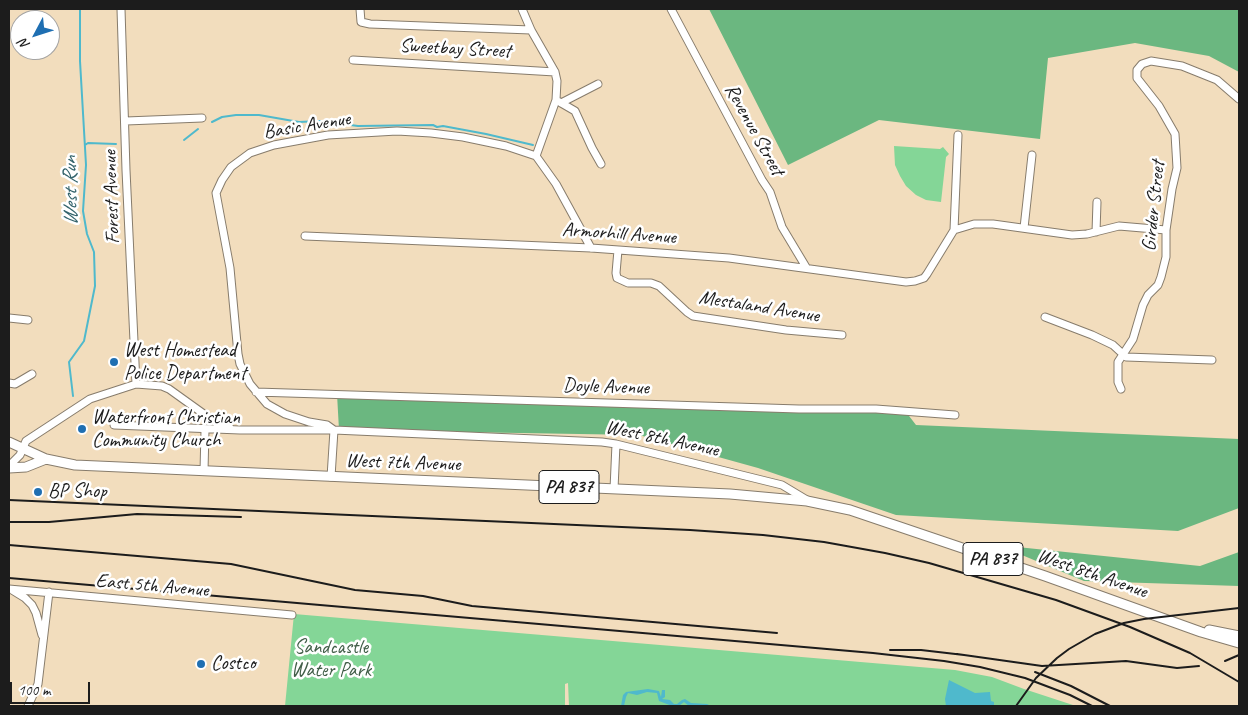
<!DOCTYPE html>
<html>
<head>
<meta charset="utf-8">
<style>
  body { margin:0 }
  #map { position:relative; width:1248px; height:715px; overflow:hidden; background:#f2ddbd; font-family:Caveat,sans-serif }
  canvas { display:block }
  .frame { position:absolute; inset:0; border:10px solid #1c1c1c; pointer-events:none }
  .north { position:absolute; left:10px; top:10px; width:50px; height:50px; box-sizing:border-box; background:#fff; border:1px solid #a4a4a4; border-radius:50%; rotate:230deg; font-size:14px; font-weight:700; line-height:20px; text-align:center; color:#1c1c1c }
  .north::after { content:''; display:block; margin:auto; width:18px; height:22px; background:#1f6fb2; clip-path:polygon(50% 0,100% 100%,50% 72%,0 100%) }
  .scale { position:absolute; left:10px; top:682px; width:80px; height:22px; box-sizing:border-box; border:2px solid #1c1c1c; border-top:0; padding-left:6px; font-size:15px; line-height:18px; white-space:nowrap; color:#1c1c1c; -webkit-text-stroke:4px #fff; paint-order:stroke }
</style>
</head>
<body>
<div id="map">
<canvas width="1248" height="715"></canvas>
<div class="frame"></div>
<div class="north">N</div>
<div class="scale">100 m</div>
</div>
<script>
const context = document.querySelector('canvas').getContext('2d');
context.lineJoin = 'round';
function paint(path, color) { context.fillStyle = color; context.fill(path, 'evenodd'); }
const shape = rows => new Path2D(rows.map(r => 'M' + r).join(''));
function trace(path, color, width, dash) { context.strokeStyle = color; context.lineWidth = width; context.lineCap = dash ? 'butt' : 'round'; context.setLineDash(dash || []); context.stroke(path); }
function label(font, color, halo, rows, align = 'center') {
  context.font = font + ' Caveat,sans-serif'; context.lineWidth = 5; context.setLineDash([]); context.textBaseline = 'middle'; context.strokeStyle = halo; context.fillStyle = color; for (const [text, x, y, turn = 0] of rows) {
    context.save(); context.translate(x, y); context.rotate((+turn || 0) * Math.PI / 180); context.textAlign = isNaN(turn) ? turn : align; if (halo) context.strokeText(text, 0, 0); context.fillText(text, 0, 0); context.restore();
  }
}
const green = shape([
  [894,146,940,149,943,147,949,154,946,157,941,202,926,200,916,195,906,186,900,176,895,165],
  [294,614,955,670,992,677,1024,689,1076,706,569,706,568,683,565,684,565,706,285,706]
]);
const forest = shape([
  [709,9,1239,9,1239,72,1209,56,1135,43,1048,58,1040,139,879,120,788,165],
  [337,394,906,412,916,425,1239,439,1239,508,1178,531,896,515,758,468,639,435,339,430],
  [998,545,1200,566,1239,552,1239,586,1084,581]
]);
const water = shape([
  [949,680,975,693,990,692,991,701,994,702,994,706,946,706,945,699],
  [648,689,659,691,661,697,662,690,665,690,665,697,662,699,670,700,674,704,677,704,682,700,685,699,691,703,707,704,711,706,689,706,684,702,679,706,672,706,659,701,657,693,647,692,637,695,628,693,626,697,624,706,621,706,623,695,626,692]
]);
const stream = shape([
  [212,122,222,117,236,115,259,115,299,122,320,121,358,126,433,125,437,127,443,126,486,134,533,145],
  [184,140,198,129],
  [85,145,88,143,116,144],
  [73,396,69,362,84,341,95,286,94,252,87,234,83,211,86,165,80,61,80,9]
]);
const minor = shape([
  [121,9,126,170,136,384],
  [360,9,361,22,370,24,531,30],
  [522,9,531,30,555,72,557,81,556,100,575,111,592,148,601,164],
  [671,9,762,180,770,192,782,227,806,267],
  [353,60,555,72],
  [561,103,598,84],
  [126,121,202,118],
  [536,156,556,184,591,248],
  [536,156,556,100],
  [1024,228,1032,155],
  [954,230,974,224,993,224,1072,235,1087,234,1119,226,1166,230],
  [1096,232,1097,202],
  [305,236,591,248,729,258,906,282,915,281,924,278,927,274,954,230,958,135],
  [618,250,616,273,617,278,628,283,651,283,659,286,687,312,693,316,786,330,842,335],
  [1045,317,1092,335,1113,345,1126,357,1212,360],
  [9,318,28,320],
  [9,383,15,384,32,374],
  [1121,389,1118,382,1118,362,1133,339,1143,305,1148,295,1158,285,1161,277,1166,257,1166,230,1172,189,1177,168,1175,134,1159,106,1137,78,1137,70,1142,64,1151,61,1182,66,1217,80,1239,99],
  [256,392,799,409,876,409,955,415],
  [114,425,240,430,334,430,602,442,616,444,782,485,807,500],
  [9,466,20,455,26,441,90,399,136,384,162,386,169,389,215,422,230,428],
  [204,471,205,430],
  [331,477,334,430,327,425,309,422,285,414,267,404,250,384,240,364,238,354,230,268,216,193,222,180,231,167,250,153,274,145,328,135,397,131,431,133,463,137,506,146,536,156],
  [614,489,616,444],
  [9,589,292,615],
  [12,590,25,598,32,605,36,613,42,635],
  [28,706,38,684,49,592]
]);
const major = shape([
  [9,442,46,459,75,465,730,494,807,501,850,510,1045,576,1201,632,1239,643],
  [9,468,26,467,46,459],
  [1209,630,1239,636]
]);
const rail = shape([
  [9,500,690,530,763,535,824,542,885,553,929,563,1056,600,1130,627,1190,653,1239,682],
  [9,522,49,522,137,514,241,517],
  [9,545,231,564,355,590,423,596,472,606,777,633],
  [9,578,873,653,944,661,980,667,1025,678,1070,695,1092,706],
  [890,650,921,650,964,655],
  [957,654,1042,666,1126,661,1177,668,1199,666],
  [1225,661,1239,655],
  [1035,672,1071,686,1110,706],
  [1016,706,1036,678,1057,658,1069,649,1095,634,1124,623,1144,619,1239,608]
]);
const markers = [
  [114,362,5,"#1f6fb2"],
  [82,429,5,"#1f6fb2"],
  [38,492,5,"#1f6fb2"],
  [201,664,5,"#1f6fb2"]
];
const shields = [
  [569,487,60],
  [993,559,60]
];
const shieldNames = [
  ["PA 837",569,487],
  ["PA 837",993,559]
];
const streetNames = [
  ["Sweetbay Street",455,49,3],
  ["Basic Avenue",307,126,-9],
  ["Revenue Street",754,130,61],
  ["Forest Avenue",112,197,-92],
  ["Girder Street",1154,206,-84],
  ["Armorhill Avenue",619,234,4],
  ["Mestaland Avenue",759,307,9],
  ["Doyle Avenue",606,387,2],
  ["West 8th Avenue",662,439,12],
  ["West 7th Avenue",403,463,2],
  ["West 8th Avenue",1092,574,19],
  ["East 5th Avenue",152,586,5]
];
const poiNames = [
  ["West Homestead",124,351],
  ["Police Department",124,374],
  ["Waterfront Christian",92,418],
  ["Community Church",92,441],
  ["BP Shop",48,492],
  ["Costco",211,664]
];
const parkNames = [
  ["Sandcastle",331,648],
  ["Water Park",331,671]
];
const waterNames = [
  ["West Run",71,191,-91]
];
paint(green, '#84d697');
paint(forest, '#6bb780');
paint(water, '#4fb9cc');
trace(stream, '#4fb9cc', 2);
trace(minor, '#877c6c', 9);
trace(major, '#877c6c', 11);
trace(minor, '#fff', 7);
trace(major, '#fff', 9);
trace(rail, '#1c1c1c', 2);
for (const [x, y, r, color] of markers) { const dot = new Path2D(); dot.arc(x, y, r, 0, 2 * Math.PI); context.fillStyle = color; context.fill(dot); trace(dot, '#fff', 2); }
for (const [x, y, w] of shields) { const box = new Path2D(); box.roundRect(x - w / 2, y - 16.5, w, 33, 4); context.fillStyle = '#fff'; context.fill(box); trace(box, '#1c1c1c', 1); }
label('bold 19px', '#1c1c1c', null, shieldNames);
label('20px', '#1c1c1c', '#fff', streetNames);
label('20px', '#1c1c1c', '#fff', poiNames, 'left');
label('20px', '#405d47', '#fff', parkNames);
label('italic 21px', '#33636b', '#fff', waterNames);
</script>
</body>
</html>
